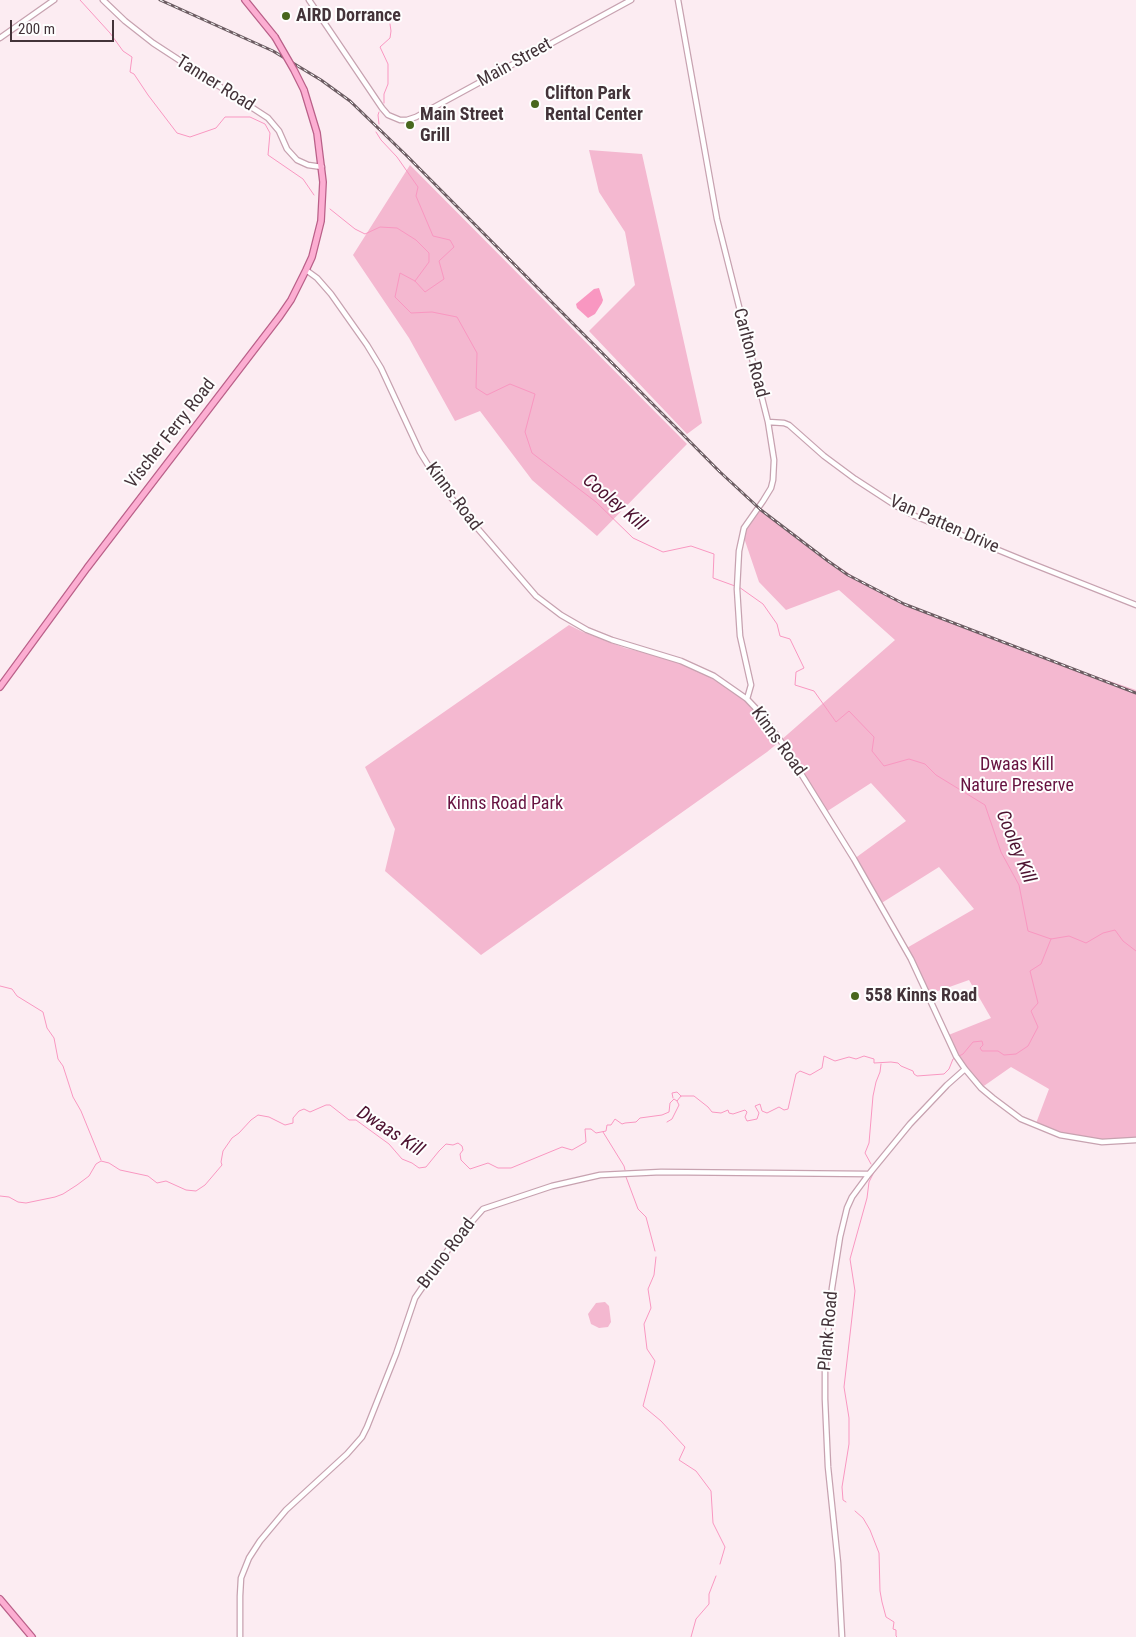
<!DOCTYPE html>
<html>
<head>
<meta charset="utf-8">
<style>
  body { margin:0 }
  #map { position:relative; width:1136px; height:1637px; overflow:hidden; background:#fcecf2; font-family:"Roboto Condensed",sans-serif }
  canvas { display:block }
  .scale { position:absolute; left:10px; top:20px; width:104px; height:22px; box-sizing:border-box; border:2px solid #433339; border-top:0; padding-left:6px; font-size:15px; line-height:18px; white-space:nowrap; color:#433339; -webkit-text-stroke:4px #fefefe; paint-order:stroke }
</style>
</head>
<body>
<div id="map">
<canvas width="1136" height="1637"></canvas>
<div class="scale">200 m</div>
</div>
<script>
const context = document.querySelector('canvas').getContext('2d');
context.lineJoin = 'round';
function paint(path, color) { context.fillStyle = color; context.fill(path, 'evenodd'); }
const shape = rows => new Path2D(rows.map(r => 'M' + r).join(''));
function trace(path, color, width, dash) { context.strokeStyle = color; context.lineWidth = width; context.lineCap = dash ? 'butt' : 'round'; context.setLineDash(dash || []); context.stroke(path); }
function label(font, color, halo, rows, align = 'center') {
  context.font = font + ' "Roboto Condensed",sans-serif'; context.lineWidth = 4; context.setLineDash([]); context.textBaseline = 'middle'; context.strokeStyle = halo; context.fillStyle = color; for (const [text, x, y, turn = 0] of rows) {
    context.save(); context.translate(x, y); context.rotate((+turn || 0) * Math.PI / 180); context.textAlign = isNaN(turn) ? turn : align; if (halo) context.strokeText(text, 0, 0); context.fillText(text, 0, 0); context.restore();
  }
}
const green = shape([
  [589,150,642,154,702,423,687,434,589,331,635,285,625,232,599,192],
  [410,165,687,444,597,536,532,480,480,411,455,421,409,338,353,255],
  [758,508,804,544,865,584,901,602,1051,661,1136,690,1136,1139,1102,1142,1060,1135,1035,1126,1049,1089,1011,1067,981,1088,961,1063,946,1036,991,1018,969,980,927,995,905,949,974,909,939,867,880,904,854,859,906,821,871,783,826,812,780,741,895,640,839,590,786,610,759,582,742,532],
  [569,625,583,632,625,648,663,657,697,670,737,693,762,718,779,742,767,752,481,955,385,871,395,829,365,767],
  [605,1302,609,1306,611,1322,608,1327,599,1328,591,1324,588,1314,596,1303]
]);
const water = shape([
  [599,288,603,300,602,303,595,314,588,318,577,308,576,304,594,289]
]);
const stream = shape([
  [80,0,110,33,123,51,132,57,130,72,134,74,148,95,177,133,190,137,216,128,225,117,250,117,265,124,270,133,268,155,303,179,314,195],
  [384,103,384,94,388,84,388,64,380,47,390,38,391,31,390,24],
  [379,124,378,115,379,112],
  [376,132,381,140,397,157,418,187,416,196,433,236,450,240,454,247,439,261,444,279,425,292,415,281,400,273,395,297,411,313,432,312,457,317,477,353,476,388,487,395,510,384,535,394,525,432,532,453,596,502,633,538,663,552,691,546,714,554,713,578,735,586],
  [330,209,355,229,365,234,380,227,397,228,416,240,429,253,429,262,415,281],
  [739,587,763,604,777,624,780,636,790,639,804,668,796,672,795,685,814,691,836,722,849,711,874,737,872,751,884,766,909,759,925,764,936,775,985,805,1001,852,1019,885,1028,931,1051,939,1069,936,1086,943,1103,933,1115,930,1123,941,1136,951],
  [0,986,12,989,17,996,43,1012,47,1028,54,1038,58,1059,63,1066,73,1097,81,1111,101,1160],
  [673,1098,672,1093,677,1092,681,1096],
  [667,1122,672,1119,679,1105,677,1101],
  [603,1132,624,1166,625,1170],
  [871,1164,865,1153,869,1143,873,1096,876,1082,880,1072,881,1064],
  [626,1177,638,1209,646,1217,655,1251],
  [0,1196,9,1197,18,1202,26,1203,55,1197,63,1194,77,1185,89,1176,96,1164,101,1161,109,1163,120,1170,148,1176,157,1183,166,1181,186,1190,196,1191,205,1185,222,1165,221,1162,223,1151,232,1138,239,1133,251,1120,258,1115,269,1117,285,1125,293,1123,293,1118,299,1111,304,1109,310,1112,326,1105,330,1105,349,1120,356,1120,389,1144,402,1159,412,1163,419,1168,426,1167,439,1151,446,1144,453,1145,458,1143,462,1146,463,1150,460,1154,461,1160,470,1169,488,1163,498,1168,511,1168,562,1147,572,1150,586,1142,585,1129,591,1129,596,1133,606,1131,607,1125,611,1125,615,1119,622,1124,625,1123,636,1122,640,1118,662,1115,669,1112,670,1103,674,1099,677,1101,681,1096,694,1096,708,1107,712,1112,721,1113,728,1110,729,1113,733,1114,745,1110,747,1112,745,1117,747,1121,757,1119,759,1113,755,1106,760,1104,762,1111,767,1113,779,1107,784,1110,788,1109,796,1074,800,1071,810,1075,822,1068,824,1056,835,1061,849,1057,856,1059,864,1056,874,1059,874,1063,891,1062,898,1063,901,1066,913,1071,914,1074,917,1076,944,1074,949,1069,953,1059,963,1054,973,1042,982,1041,983,1045,980,1048,982,1051,998,1051,1004,1055,1016,1054,1028,1046,1038,1027,1031,1011,1038,1003,1030,971,1041,964,1051,939],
  [656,1257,654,1275,648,1289,651,1308,644,1324,647,1349,655,1361,643,1406,661,1421,685,1447,679,1460,696,1471,711,1491,713,1523,725,1547,720,1564],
  [846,1502,843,1500,842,1487,849,1444,849,1418,844,1387,855,1291,850,1259,867,1198,869,1182,875,1170],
  [855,1511,863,1518,870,1530,879,1553,880,1591,882,1602,886,1617,894,1622,893,1629,896,1630,896,1636,897,1637],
  [691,1637,696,1619,709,1604,709,1594,716,1576]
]);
const minor = shape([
  [103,0,125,21,153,43,268,118,279,131,287,149,297,160,308,165,322,167],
  [309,0,382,108,388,115,400,120,407,120,416,117,631,0],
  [678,0,717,219,768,422,774,460,773,480,771,488,763,501,744,528,739,551,737,589,740,636,751,685,747,699],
  [0,38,54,0],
  [306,270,317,278,331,294,367,345,381,368,420,452,441,486,536,596,561,615,587,630,612,640,681,661,714,676,747,699,763,716,782,743,854,859,911,959,956,1056,965,1069,981,1088,993,1098,1021,1119,1060,1135,1102,1142,1136,1140],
  [768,422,784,423,789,425,824,456,855,479,898,507,915,516,1025,561,1136,605],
  [240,1637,240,1596,241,1578,249,1558,260,1541,286,1510,347,1454,362,1437,367,1427,396,1354,415,1298,452,1244,483,1209,552,1186,600,1175,661,1172,869,1174],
  [842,1637,838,1563,828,1467,825,1399,825,1370,832,1288,840,1237,847,1208,852,1197,869,1174,910,1124,947,1085,965,1069]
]);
const major = shape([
  [245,0,275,37],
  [0,687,87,568,280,316,291,300,306,270,312,257,321,221,323,182,317,133,304,90],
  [0,1599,32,1637]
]);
const rail = shape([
  [160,0,273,51,321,80,350,101,406,155,720,472,761,510,828,561,848,575,904,604,1136,693]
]);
const majorBridge = shape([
  [275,37,294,70,304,90]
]);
const markers = [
  [286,16,5,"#48671d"],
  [535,104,5,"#48671d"],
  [410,125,5,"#48671d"],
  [855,996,5,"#48671d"]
];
const poiNames = [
  ["AIRD Dorrance",296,16],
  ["Clifton Park",545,94],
  ["Rental Center",545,115],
  ["Main Street",420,115],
  ["Grill",420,136],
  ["558 Kinns Road",865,996]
];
const streetNames = [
  ["Main Street",515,63,-29],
  ["Tanner Road",215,84,32],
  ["Carlton Road",750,353,75],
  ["Vischer Ferry Road",171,434,-52],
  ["Kinns Road",453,497,53],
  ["Van Patten Drive",944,525,24],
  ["Kinns Road",778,742,54],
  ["Bruno Road",447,1254,-53],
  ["Plank Road",829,1331,-85]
];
const parkNames = [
  ["Dwaas Kill",1017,765],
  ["Nature Preserve",1017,786],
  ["Kinns Road Park",505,804]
];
const waterNames = [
  ["Cooley Kill",614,503,40],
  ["Cooley Kill",1015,847,68],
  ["Dwaas Kill",390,1132,33]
];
paint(green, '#f4b8d0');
paint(water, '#f997c1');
trace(stream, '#f997c1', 1);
trace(minor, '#c7a2b0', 7);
trace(major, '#ba6089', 8);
trace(minor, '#fff', 4.5);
trace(major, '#fcaed2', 5.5);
trace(rail, '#6d5d63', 3);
trace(rail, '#fefefe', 1, [4]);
trace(majorBridge, '#ba6089', 8, []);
trace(majorBridge, '#fcaed2', 5.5);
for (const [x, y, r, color] of markers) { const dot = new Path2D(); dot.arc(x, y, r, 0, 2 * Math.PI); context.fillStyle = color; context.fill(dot); trace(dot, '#fefefe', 2); }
label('bold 18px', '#433339', '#fefefe', poiNames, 'left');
label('18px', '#433339', '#fefefe', streetNames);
label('18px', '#671240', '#fefefe', parkNames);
label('italic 19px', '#4d1230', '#fefefe', waterNames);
</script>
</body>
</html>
